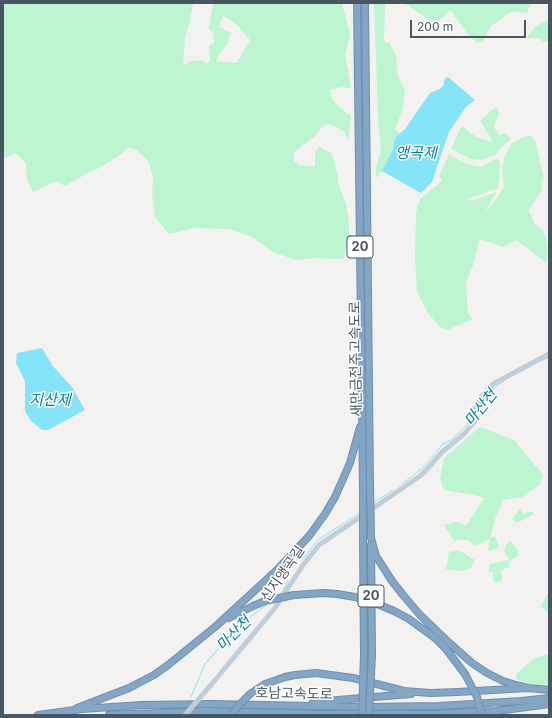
<!DOCTYPE html>
<html>
<head>
<meta charset="utf-8">
<style>
  body { margin:0 }
  #map { position:relative; width:552px; height:718px; overflow:hidden; background:#f4f1f1; font-family:Inter,sans-serif }
  canvas { display:block }
  .frame { position:absolute; inset:0; border:4px solid #475662; pointer-events:none }
  .scale { position:absolute; left:410px; top:20px; width:116px; height:18px; box-sizing:border-box; border:2px solid #475662; border-top:0; padding-left:5px; font-size:12px; line-height:14px; white-space:nowrap; color:#475662; -webkit-text-stroke:3px #fff; paint-order:stroke }
</style>
</head>
<body>
<div id="map">
<canvas width="552" height="718"></canvas>
<div class="frame"></div>
<div class="scale">200 m</div>
</div>
<script>
const context = document.querySelector('canvas').getContext('2d');
context.lineJoin = 'round';
function paint(path, color) { context.fillStyle = color; context.fill(path, 'evenodd'); }
const shape = rows => new Path2D(rows.map(r => 'M' + r).join(''));
function trace(path, color, width, dash) { context.strokeStyle = color; context.lineWidth = width; context.lineCap = dash ? 'butt' : 'round'; context.setLineDash(dash || []); context.stroke(path); }
function label(font, color, halo, rows, align = 'center') {
  context.font = font + ' Inter,"Noto Sans KR",sans-serif'; context.lineWidth = 3; context.setLineDash([]); context.textBaseline = 'middle'; context.strokeStyle = halo; context.fillStyle = color; for (const [text, x, y, turn = 0] of rows) {
    context.save(); context.translate(x, y); context.rotate((+turn || 0) * Math.PI / 180); context.textAlign = isNaN(turn) ? turn : align; if (halo) context.strokeText(text, 0, 0); context.fillText(text, 0, 0); context.restore();
  }
}
const green = shape([
  [3,3,193,3,190,20,185,38,183,66,191,61,203,60,206,65,210,61,209,46,214,43,213,32,209,29,213,3,342,3,350,35,345,54,351,88,341,87,329,90,334,102,345,112,351,116,348,142,345,132,330,124,323,126,315,136,294,152,294,161,299,165,315,167,315,153,319,146,332,154,337,172,339,185,345,201,349,221,349,237,344,258,337,259,315,258,296,260,273,252,252,237,229,229,195,228,169,234,155,217,152,194,153,176,148,161,137,150,128,148,117,157,101,167,86,174,65,186,56,181,33,192,27,180,26,163,15,153,3,159],
  [223,15,237,25,250,40,237,63,219,62,216,61,218,56,227,44,231,33,219,27],
  [374,3,385,3,385,10,384,40,386,43,389,42,397,58,396,61,398,76,405,91,403,109,395,129,400,134,395,138,393,149,382,171,376,178,376,167,381,150,378,118],
  [404,3,531,3,527,13,512,11,491,26,483,41,477,43,466,32,450,10,434,26,429,20],
  [549,19,549,40,544,42,539,38,527,38,529,34,536,26],
  [497,107,499,113,494,127,499,135,505,133,511,138,499,150,498,149,497,154,491,156,483,160,471,159,451,149,460,129,463,127,476,137,493,142,480,121,492,110],
  [530,135,536,143,544,180,541,181,542,190,528,211,532,217,534,223,544,232,547,244,548,252,546,263,534,253,516,240,503,247,480,239,473,265,466,283,468,313,473,319,447,330,440,327,428,313,419,296,417,290,415,257,416,212,420,199,442,181,439,176,449,154,466,164,482,167,496,159,500,161,499,182,498,188,468,199,470,201,497,192,485,211,491,206,504,187,502,171,504,158,511,144,515,141],
  [480,427,514,440,543,475,540,484,522,497,502,500,502,504,496,516,490,538,495,536,499,548,488,551,490,539,474,546,469,540,461,540,454,541,444,525,456,522,462,523,466,526,484,498,474,495,444,490,440,478,444,458],
  [521,508,523,514,531,511,534,514,517,523,512,519],
  [510,540,518,550,518,556,509,561,509,567,500,571,502,575,502,581,494,583,493,572,489,572,489,564,509,560,504,551,505,547],
  [456,551,462,552,475,560,471,568,460,571,446,569,449,552],
  [549,591,549,614,541,606],
  [549,654,549,688,543,688,516,679,517,673,535,658]
]);
const water = shape([
  [448,77,475,100,466,107,449,132,432,182,421,193,382,171,393,149,395,138,405,129,430,93,440,89,443,86,445,78],
  [42,348,52,365,72,387,85,410,48,430,42,430,30,420,25,411,25,381,16,363,17,353]
]);
const stream = shape([
  [541,361,549,357],
  [476,412,491,390,504,381],
  [402,484,424,467,442,445,451,440,465,427,472,418],
  [373,503,393,490],
  [301,561,318,540,361,512],
  [277,596,283,591,288,580],
  [191,697,205,664,227,639,249,618,269,603]
]);
const secondary = shape([
  [211,685,275,608,303,565,319,545,388,498,420,476,429,467,442,452,464,434,475,421,472,415,482,396,493,384,549,354]
]);
const highway = shape([
  [357,3,363,491],
  [365,3,370,485],
  [371,538,376,556,392,581,403,595,420,615,446,640,472,663,487,673,503,681,516,685,528,688,549,690],
  [363,542,364,654],
  [371,545,372,655],
  [294,595,324,593,337,594],
  [394,611,409,619,435,638,446,649,465,674],
  [229,618,253,606],
  [250,694,265,684,285,677,295,675,316,673,353,678,404,691,431,693,458,692,528,688],
  [313,702,411,694],
  [77,708,129,688,154,675,168,665,215,627,276,571,309,536,325,514,335,497,350,463,360,427],
  [38,715,82,709,142,705,212,704,364,707,439,706,521,701,549,698],
  [109,715,205,711,323,714,432,714,497,711,549,704]
]);
const secondaryBridge = shape([
  [185,715,211,685]
]);
const highwayBridge = shape([
  [370,485,371,538],
  [363,491,363,542],
  [337,594,355,597,377,604,394,611],
  [253,606,265,601,294,595],
  [465,674,477,697,482,715],
  [231,715,238,706,250,694],
  [362,715,364,654],
  [369,715,372,655]
]);
const shields = [
  [360,247,26],
  [371,596,26]
];
const shieldNames = [
  ["20",360,247],
  ["20",371,596]
];
const streetNames = [
  ["새만금전주고속도로",356,359,-91],
  ["신지앵곡길",283,574,-55],
  ["호남고속도로",294,694,1]
];
const waterNames = [
  ["앵곡제",416,153],
  ["지산제",50,400],
  ["마산천",481,408,-51],
  ["마산천",234,634,-45]
];
paint(green, '#bcf5d0');
paint(water, '#85e4f7');
trace(stream, '#85e4f7', 1);
trace(highway, '#6f91b1', 8);
trace(secondary, '#c0ceda', 5);
trace(highway, '#84a6c5', 6);
trace(highwayBridge, '#6f91b1', 8, []);
trace(secondaryBridge, '#c0ceda', 5);
trace(highwayBridge, '#84a6c5', 6);
for (const [x, y, w] of shields) { const box = new Path2D(); box.roundRect(x - w / 2, y - 11, w, 22, 3); context.fillStyle = '#fff'; context.fill(box); trace(box, '#475662', 1); }
label('bold 13px', '#475662', null, shieldNames);
label('14px', '#475662', '#fff', streetNames);
label('italic 15px', '#038099', '#fff', waterNames);
</script>
</body>
</html>
